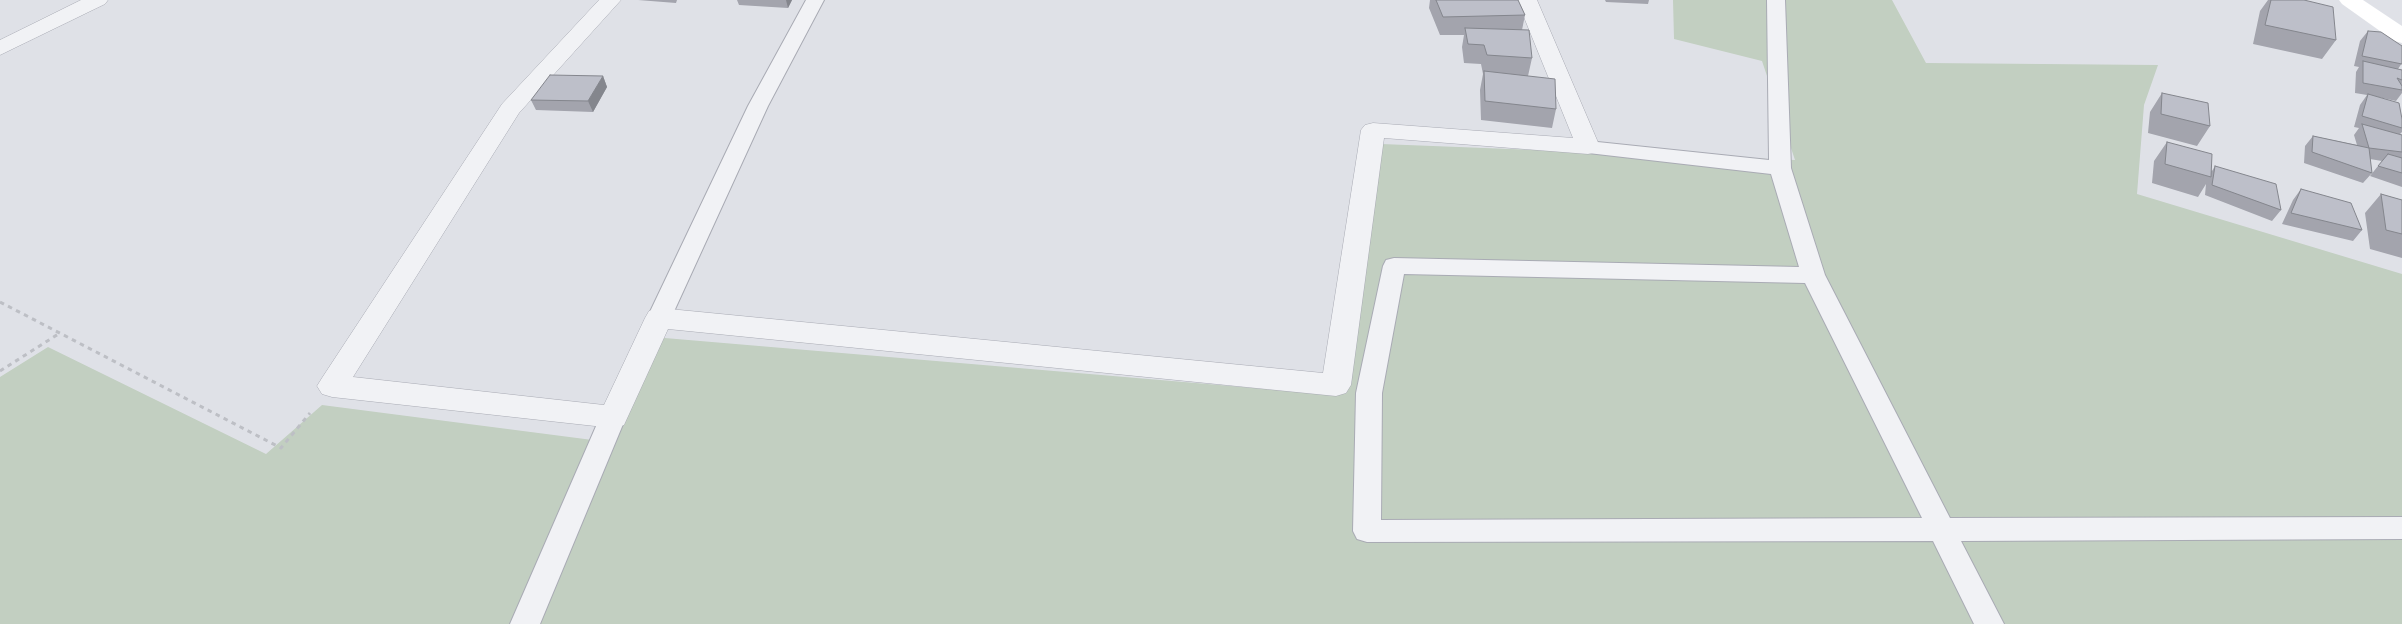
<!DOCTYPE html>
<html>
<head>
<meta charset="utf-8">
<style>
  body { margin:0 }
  canvas { display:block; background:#dfe1e7 }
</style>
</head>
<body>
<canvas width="2402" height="624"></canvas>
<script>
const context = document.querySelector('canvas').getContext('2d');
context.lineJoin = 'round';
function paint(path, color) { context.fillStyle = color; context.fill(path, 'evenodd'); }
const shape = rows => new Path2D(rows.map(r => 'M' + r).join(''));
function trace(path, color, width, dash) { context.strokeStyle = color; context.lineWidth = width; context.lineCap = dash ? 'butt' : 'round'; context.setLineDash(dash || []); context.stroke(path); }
const green = shape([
  [1673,0,1892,0,1926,63,2158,65,2144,105,2137,194,2402,274,2402,624,0,624,0,377,48,347,266,454,322,405,608,442,653,337,1337,395,1381,144,1795,160,1762,61,1674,39]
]);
const path = shape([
  [0,302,281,448,310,413],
  [0,371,60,333]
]);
const service = shape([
  [806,0,824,0,768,106,671,318,667,324,659,326,651,324,647,318,748,106,806,0],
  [1767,0,1785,0,1791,168,1825,275,1950,518,2402,517,2402,539,1961,541,2004,624,1974,624,1933,541,1367,542,1357,539,1353,531,1356,393,1383,266,1386,260,1394,258,1799,267,1771,174,1588,153,1581,152,1578,147,1581,142,1588,141,1769,160,1767,0],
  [1404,274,1805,283,1922,518,1381,520,1382,393,1404,274],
  [613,407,622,410,626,417,540,624,510,624,600,417,604,410,613,407]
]);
const minor = shape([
  [81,0,108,0,105,4,0,55,0,40,81,0],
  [599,0,621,0,519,113,353,377,604,405,645,318,649,311,659,308,1323,373,1361,130,1365,125,1373,123,1573,138,1517,0,1537,0,1600,147,1596,152,1588,154,1384,138,1351,385,1346,393,1336,396,668,329,624,425,613,428,332,397,322,394,317,386,322,378,502,104,599,0]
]);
const secondary = shape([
  [2339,0,2363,0,2402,26,2402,43,2394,41,2342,4,2339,0]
]);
const wall = shape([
  [638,0,677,0,676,3],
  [737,0,792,0,788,8,739,5],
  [1430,0,1518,0,1525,15,1522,30,1532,58,1528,76,1556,109,1552,128,1481,120,1480,90,1483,74,1481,64,1464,63,1462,47,1464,35,1440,35,1429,8],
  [1605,0,1649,0,1648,4,1606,2],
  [2268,0,2304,0,2336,40,2322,59,2253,44,2260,11],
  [2368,31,2402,63,2398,69,2402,70,2402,93,2396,101,2378,97,2402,119,2402,132,2400,134,2402,135,2402,187,2370,176,2382,161,2370,159,2372,173,2363,183,2304,163,2305,146,2313,136,2357,145,2354,135,2359,128,2354,127,2360,105,2367,95,2355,93,2356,72,2359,67,2354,66,2360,41],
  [603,76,607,87,593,112,536,110,531,100],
  [2162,93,2210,126,2197,146,2148,133,2150,112],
  [2167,142,2212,171,2215,166,2281,210,2272,221,2205,195,2206,184,2198,197,2152,183,2154,161],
  [2301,189,2362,230,2353,241,2282,224,2293,200],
  [2381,194,2402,200,2402,258,2370,249,2365,213]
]);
const shadedWall = shape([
  [786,0,792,0,788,8],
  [603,76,607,87,593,112,588,101]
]);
const building = shape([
  [1436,0,1518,0,1525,15,1443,17,1436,0],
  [2271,0,2304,0,2333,7,2336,40,2265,25,2271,0],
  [1465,28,1529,30,1532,58,1487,55,1484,45,1468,44,1465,28],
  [2368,31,2381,32,2402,46,2402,64,2362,56,2368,31],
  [2363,61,2402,70,2402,80,2397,78,2402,86,2402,90,2363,83,2363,61],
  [1484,71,1555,79,1556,109,1485,101,1484,71],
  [550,75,603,76,588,101,531,100,550,75],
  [2162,93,2208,103,2210,126,2161,114,2162,93],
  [2368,94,2399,103,2402,119,2402,128,2362,116,2368,94],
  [2362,124,2402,135,2402,152,2369,148,2362,124],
  [2313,136,2369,148,2372,173,2312,152,2313,136],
  [2167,142,2212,154,2211,177,2165,164,2167,142],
  [2388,154,2402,158,2402,173,2378,166,2388,154],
  [2215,166,2276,184,2281,210,2212,185,2215,166],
  [2301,189,2351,203,2362,230,2291,213,2301,189],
  [2381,194,2402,200,2402,234,2386,230,2381,194]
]);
paint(green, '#c2cfc1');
trace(service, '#a9abb4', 2);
trace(minor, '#a9abb4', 1);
trace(path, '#bdbfc5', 3, [4.5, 4.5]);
paint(service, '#f1f2f5');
paint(minor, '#f1f2f5');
paint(secondary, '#fff');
paint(wall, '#a3a4ad');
paint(shadedWall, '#84868d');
paint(building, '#bdbfc9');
trace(building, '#84868d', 1);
</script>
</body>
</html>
